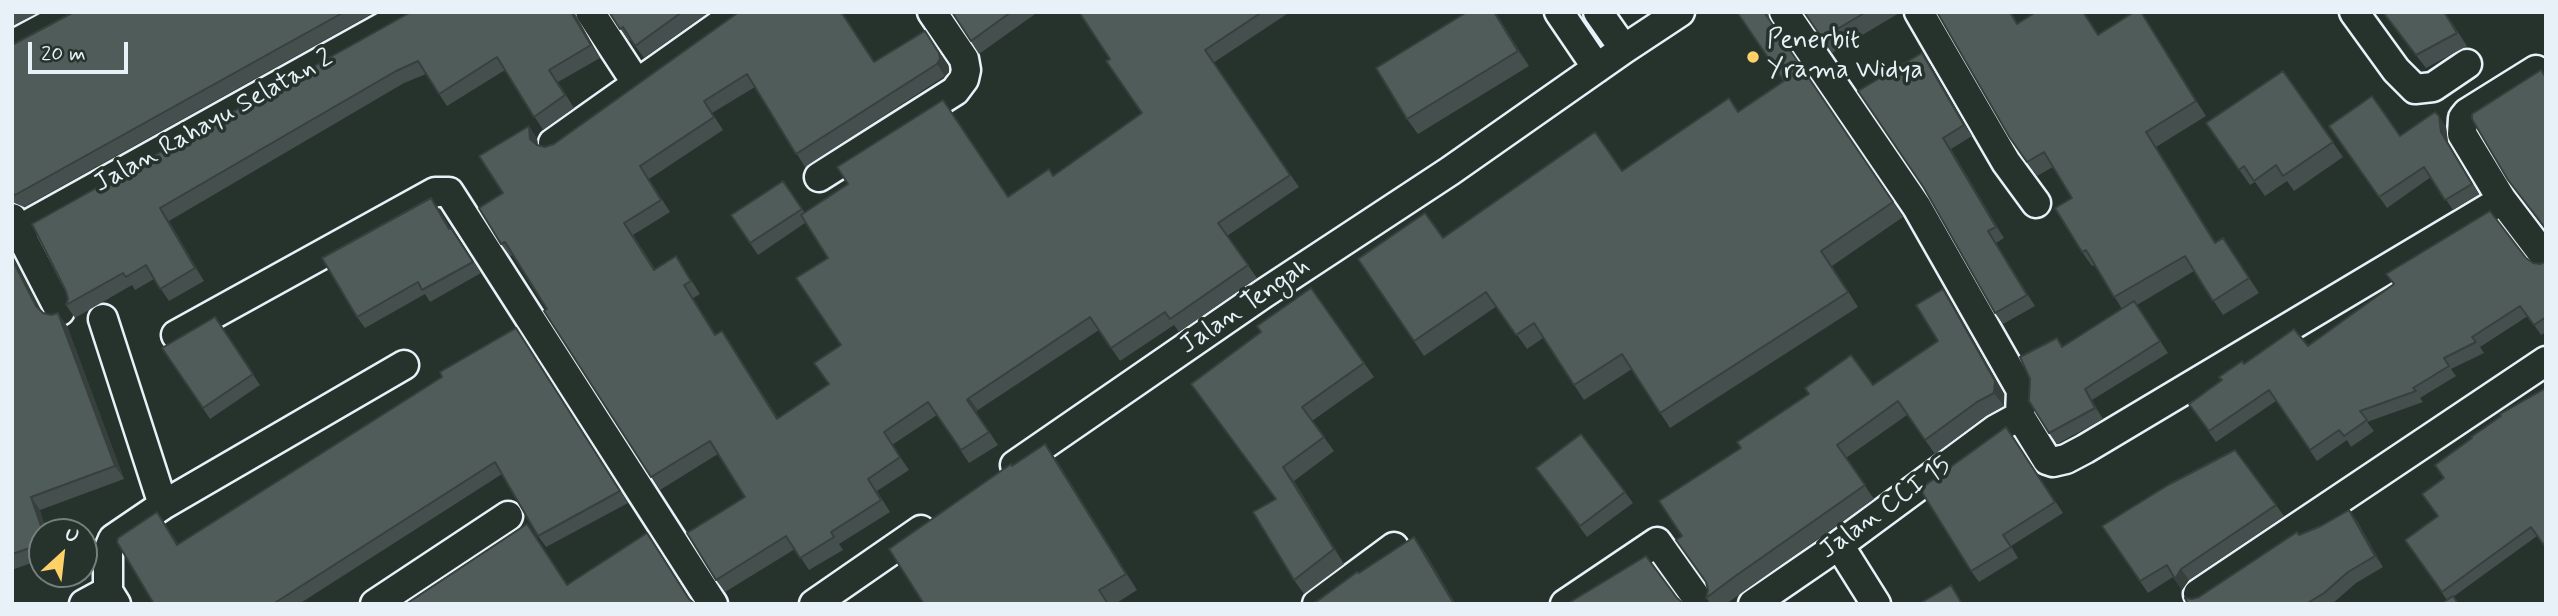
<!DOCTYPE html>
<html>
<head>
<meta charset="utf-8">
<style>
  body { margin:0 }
  #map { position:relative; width:2558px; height:616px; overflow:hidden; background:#26332d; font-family:Mynerve,sans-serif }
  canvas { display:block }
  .frame { position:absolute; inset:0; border:14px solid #e8f1f8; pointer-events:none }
  .north { position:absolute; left:28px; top:518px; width:70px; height:70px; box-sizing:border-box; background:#26332d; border:2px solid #747f7e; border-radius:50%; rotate:27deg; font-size:19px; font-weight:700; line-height:28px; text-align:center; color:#e8f1f8 }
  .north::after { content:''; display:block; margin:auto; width:24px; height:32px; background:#ffd166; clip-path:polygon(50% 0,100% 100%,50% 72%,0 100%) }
  .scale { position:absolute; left:28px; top:42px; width:100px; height:32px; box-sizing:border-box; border:4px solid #e8f1f8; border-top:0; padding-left:9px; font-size:21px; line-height:24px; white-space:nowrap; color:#e8f1f8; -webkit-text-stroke:5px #26332d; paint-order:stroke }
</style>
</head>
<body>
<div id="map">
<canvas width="2558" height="616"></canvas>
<div class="frame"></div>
<div class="north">U</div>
<div class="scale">20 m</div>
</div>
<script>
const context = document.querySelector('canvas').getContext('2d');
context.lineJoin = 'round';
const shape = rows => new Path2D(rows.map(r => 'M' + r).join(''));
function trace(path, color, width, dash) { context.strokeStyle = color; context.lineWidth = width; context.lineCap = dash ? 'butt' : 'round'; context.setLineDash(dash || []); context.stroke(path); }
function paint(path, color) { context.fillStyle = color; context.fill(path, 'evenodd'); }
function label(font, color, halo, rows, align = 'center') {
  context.font = font + ' Mynerve,sans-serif'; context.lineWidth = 7; context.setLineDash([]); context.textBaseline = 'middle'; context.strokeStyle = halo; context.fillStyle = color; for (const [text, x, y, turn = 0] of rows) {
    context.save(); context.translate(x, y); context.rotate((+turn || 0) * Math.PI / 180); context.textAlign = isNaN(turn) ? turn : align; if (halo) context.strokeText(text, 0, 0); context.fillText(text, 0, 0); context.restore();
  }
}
const minor = shape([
  [590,12,637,84],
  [1559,12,1597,68],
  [1598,12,1624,49],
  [1784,12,1917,207,2021,390,2020,416,2047,460,2053,462,2066,459,2085,449,2502,200],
  [1919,12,2006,162,2036,203],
  [2354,12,2396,70,2415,89,2433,87,2467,64],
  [12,45,73,12],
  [2536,70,2467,113,2463,118,2462,134,2502,200,2546,258],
  [553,143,738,12],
  [819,177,955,91,964,79,966,70,964,59,932,12],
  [12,218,60,311],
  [18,230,410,12],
  [103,319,163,505,113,539,108,551,108,591,116,604],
  [176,335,435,192,449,192,713,604],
  [1015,465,1263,294,1450,171,1624,49,1680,12],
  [163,505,404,365],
  [1839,545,1876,604],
  [2198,594,2546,361],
  [84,604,108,591],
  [375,604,508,516],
  [814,604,921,530],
  [1317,604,1394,547],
  [1565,604,1657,542,1701,604],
  [1753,604,1839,545,1996,429,2020,416]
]);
const wall = shape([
  [12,12,40,12,12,26],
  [74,12,375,12,24,207,12,202,12,45],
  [411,12,574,12,600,58,558,82,574,108,543,130,505,70,447,106,426,74,404,83,169,221,204,281,169,301,154,279,135,290,132,285,75,318,66,305,68,299,66,291,32,224],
  [609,12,709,12,644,58,631,40,629,41],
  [842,12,874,62,925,31,948,65,949,72,945,76,805,167,755,87,712,113,723,130,649,179,670,212,633,235,655,269,676,256,700,294,693,298,716,335,722,331,778,418,829,384,841,345,828,258,805,223,758,255,731,215,783,181,805,213,1008,197,1053,176,1142,113,1110,59,1079,12,1290,12,1213,63,1299,187,1227,236,1257,278,1179,332,1174,325,1120,361,1099,330,978,410,976,412,998,445,969,463,937,415,892,445,909,470,877,491,890,512,839,544,843,550,809,570,795,549,725,592,716,580,745,497,718,454,660,490,513,255,510,256,501,244,503,193,529,126,537,139,538,146,545,147,554,144],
  [952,12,1038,12,979,54],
  [1467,12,1495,12,1529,66,1418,134,1407,119],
  [1737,12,1768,12,1770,21,1903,217,1832,266,1858,307,1670,428,1632,369,1584,400,1543,338,1527,349,1497,306,1424,356,1358,259,1443,238,1622,171,1738,112,1784,81],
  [1804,12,1901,12,1832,53],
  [1937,12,2011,12,2018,24,2098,35,2141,12,2206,116,2156,147,2216,243,2223,238,2259,293,2223,315,2194,271,2137,305,2168,353,2092,400,2103,419,2057,444,2049,433,2057,338,2063,346,2122,309,2095,265,2092,266,2082,252,2072,198,2053,167,2037,176,2010,138],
  [2382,12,2445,12,2467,46,2426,68],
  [1930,64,1972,136,1951,149,2004,238,1996,243,2035,306,2003,324,1995,313,1924,188],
  [2283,71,2343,157,2294,191,2287,181,2265,196,2255,182,2250,185,2206,123],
  [2435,112,2446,127,2448,143,2479,194,2453,210,2431,177,2387,208,2329,126,2400,136],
  [439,209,450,229,459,239,481,273,430,302,425,294,365,328,357,317],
  [12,255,41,311,67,326,124,479,40,510,42,532,42,559,12,570],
  [2526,258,2533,263,2540,264,2546,262,2546,332,2541,335,2528,316,2480,347,2484,353,2451,369,2456,376,2420,398,2423,402,2367,422,2374,431,2351,447,2347,440,2317,461,2276,401,2216,442,2189,404,2244,364,2308,346],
  [1311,288,1374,377,1312,421,1334,451,1294,481,1344,564,1304,594,1294,580,1276,499,1191,384,1261,332],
  [1943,289,1952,303,2004,394,2004,406,1986,416,1935,454,1907,415,1846,458,1874,499,1726,604,1711,604,1706,598,1708,590,1706,582,1682,536,1741,448,1809,394,1873,385,1938,341],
  [215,317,260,385,210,419,162,348],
  [524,340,628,503,546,547,538,536,502,474,299,604,154,604,157,512,178,544],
  [2501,416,2537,536,2453,597,2447,600,2405,540,2438,516,2444,478,2472,438],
  [2014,438,2063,513,2011,546,2018,558,1979,582,1971,571],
  [1057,461,1137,590,1115,604,924,604,1012,466],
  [1544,479,1625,492,1633,503,1587,537],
  [2276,505,2284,516,2189,580,2182,590,2173,577,2148,593,2102,526],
  [2349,510,2357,521,2383,567,2356,583,2332,604,2188,604,2192,599,2199,597,2299,535,2321,526]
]);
const shadedWall = shape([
  [571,12,574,12,600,58,591,45],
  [1494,12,1495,12,1529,66,1518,51],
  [2141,12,2149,24,2206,116,2196,101],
  [925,31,948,65,949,72,945,76,937,64],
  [1922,53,1930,64,1972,136,1964,125],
  [2439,116,2446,127,2448,143,2479,194,2441,132],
  [529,126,537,139,539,152,530,139],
  [2146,132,2156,147,2225,258,2215,243],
  [1943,138,1951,149,2004,238,1996,227],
  [431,198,439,209,457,240,449,229],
  [160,208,169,221,204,281,195,268],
  [1988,231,1996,243,2035,306,2027,295],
  [12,255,45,319,36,306,12,259],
  [1943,289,1952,303,2004,394,2004,406,1994,393],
  [58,313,67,326,124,479,115,466],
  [722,331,731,344,786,431,777,419],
  [2085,389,2092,400,2103,419,2095,408],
  [969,398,978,410,976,412,998,445,967,400],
  [1045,444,1057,461,1137,590,1126,574],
  [1283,467,1294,481,1344,564,1334,549],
  [31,497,40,510,47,532,43,532],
  [2349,510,2357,521,2383,567,2375,556],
  [1414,537,1425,552,1456,604,1454,604],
  [2181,569,2189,580,2182,590,2175,579]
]);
const building = shape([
  [74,12,344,12,15,195,12,193,12,45,74,12],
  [411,12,571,12,591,45,549,70,565,95,534,117,497,57,439,94,418,61,396,71,160,208,195,268,160,289,146,265,126,277,123,273,66,305,68,299,66,291,32,224,411,12],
  [609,12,682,12,635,46,623,27,620,29,609,12],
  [739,12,841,12,874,62,925,31,939,53,940,59,937,64,796,154,747,74,704,101,714,117,640,166,661,200,624,223,654,270,676,256,691,281,684,285,715,335,722,331,777,419,829,384,814,363,841,345,796,278,828,258,801,215,848,184,837,167,943,100,1008,197,1049,169,1053,176,1142,113,1106,61,1110,59,1079,12,1262,12,1205,50,1290,175,1218,223,1248,265,1170,319,1165,312,1111,348,1090,317,969,398,967,400,989,432,961,450,928,402,884,432,900,457,868,479,881,500,831,532,834,537,800,558,786,536,716,580,687,533,745,497,710,441,651,477,544,311,547,309,505,242,501,244,479,208,503,193,479,156,529,126,530,139,537,145,545,147,554,144,739,12],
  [952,12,1011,12,971,41,952,12],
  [1467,12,1494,12,1518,51,1407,119,1376,68,1467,12],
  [1737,12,1764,12,1893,202,1821,251,1848,292,1660,413,1622,354,1574,385,1534,323,1516,335,1486,292,1414,341,1358,259,1425,213,1443,238,1595,132,1622,171,1729,98,1738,112,1784,81,1737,12],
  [1804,12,1866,12,1822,38,1804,12],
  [1937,12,2010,12,2017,24,2036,12,2083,12,2098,35,2134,12,2141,12,2196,101,2146,132,2215,243,2223,238,2249,278,2213,301,2185,256,2114,297,2086,250,2082,252,2055,208,2072,198,2044,152,2027,162,2010,138,1937,12],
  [2383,12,2444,12,2457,33,2416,55,2383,12],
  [1922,53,1964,125,1943,138,1996,227,1988,231,2027,295,1995,313,1924,188,1858,91,1922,53],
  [2541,70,2546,78,2546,229,2508,180,2472,119,2472,114,2541,70],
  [2283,71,2333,142,2283,176,2276,165,2254,181,2244,166,2239,170,2206,123,2283,71],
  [2372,96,2400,136,2435,112,2439,116,2441,132,2472,184,2445,200,2424,167,2379,197,2329,126,2372,96],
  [783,181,802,209,750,243,731,215,783,181],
  [431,198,449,229,451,228,473,262,422,290,418,282,357,317,322,258,431,198],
  [2490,211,2526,258,2533,263,2540,264,2546,262,2546,317,2534,325,2520,306,2472,337,2476,342,2444,358,2449,366,2413,388,2416,391,2360,411,2367,420,2344,436,2339,430,2310,450,2269,390,2209,431,2189,404,2222,380,2219,377,2242,361,2244,364,2294,329,2308,346,2394,284,2386,274,2490,211],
  [12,259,36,306,43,313,51,315,58,313,115,466,31,497,43,532,42,544,12,554,12,259],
  [1311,288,1364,363,1302,407,1324,437,1283,467,1334,549,1294,580,1253,512,1276,499,1191,384,1261,332,1257,326,1311,288],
  [1943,289,1995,381,1994,393,1977,402,1925,440,1898,401,1837,445,1865,485,1734,577,1706,598,1708,590,1706,582,1676,540,1682,536,1659,501,1741,448,1737,442,1809,394,1805,388,1851,355,1873,385,1938,341,1916,305,1943,289],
  [2134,301,2160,341,2085,389,2095,408,2049,433,2029,401,2030,379,2020,357,2057,338,2062,347,2134,301],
  [215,317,253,374,203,408,162,348,215,317],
  [516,328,620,491,538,536,495,462,273,604,154,604,117,542,118,538,157,512,177,545,442,377,440,372,516,328],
  [2546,388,2546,548,2531,527,2442,592,2405,540,2438,516,2422,494,2444,478,2435,465,2472,438,2471,437,2501,416,2500,414,2546,388],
  [2006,427,2055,502,2003,535,2011,547,1971,571,1920,489,2006,427],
  [1581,434,1625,492,1580,526,1536,468,1581,434],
  [1045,444,1126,574,1099,590,1108,604,924,604,889,549,1011,464,1012,466,1045,444],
  [2235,450,2276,505,2181,569,2175,579,2167,565,2140,581,2102,526,2168,485,2235,450],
  [2349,510,2375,556,2348,572,2324,593,2306,604,2188,604,2185,598,2192,599,2199,597,2297,532,2299,535,2321,526,2349,510],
  [527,524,567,585,647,533,689,599,695,604,406,604,527,524],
  [1414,537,1454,604,1311,604,1316,602,1357,572,1359,573,1414,537],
  [1646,556,1677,598,1684,604,1567,604,1646,556],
  [1951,585,1962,604,1919,604,1951,585],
  [2453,596,2458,604,2441,604,2453,596]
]);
const markers = [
  [1753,57,7,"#ffd166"]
];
const poiNames = [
  ["Penerbit",1767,42],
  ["Yrama Widya",1767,72]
];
const streetNames = [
  ["Jalan Rahayu Selatan 2",214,122,-29],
  ["Jalan Tengah",1246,307,-34],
  ["Jalan CCI 15",1886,509,-36]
];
trace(minor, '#e8f1f8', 33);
trace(minor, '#26332d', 28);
paint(wall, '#454f4d');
paint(shadedWall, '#38403e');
paint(building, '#505c59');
trace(building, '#38403e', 2);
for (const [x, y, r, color] of markers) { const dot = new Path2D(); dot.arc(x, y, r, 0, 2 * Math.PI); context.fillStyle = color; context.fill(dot); trace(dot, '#26332d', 2.5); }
label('26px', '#e8f1f8', '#26332d', poiNames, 'left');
label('26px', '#e8f1f8', '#26332d', streetNames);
</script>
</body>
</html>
